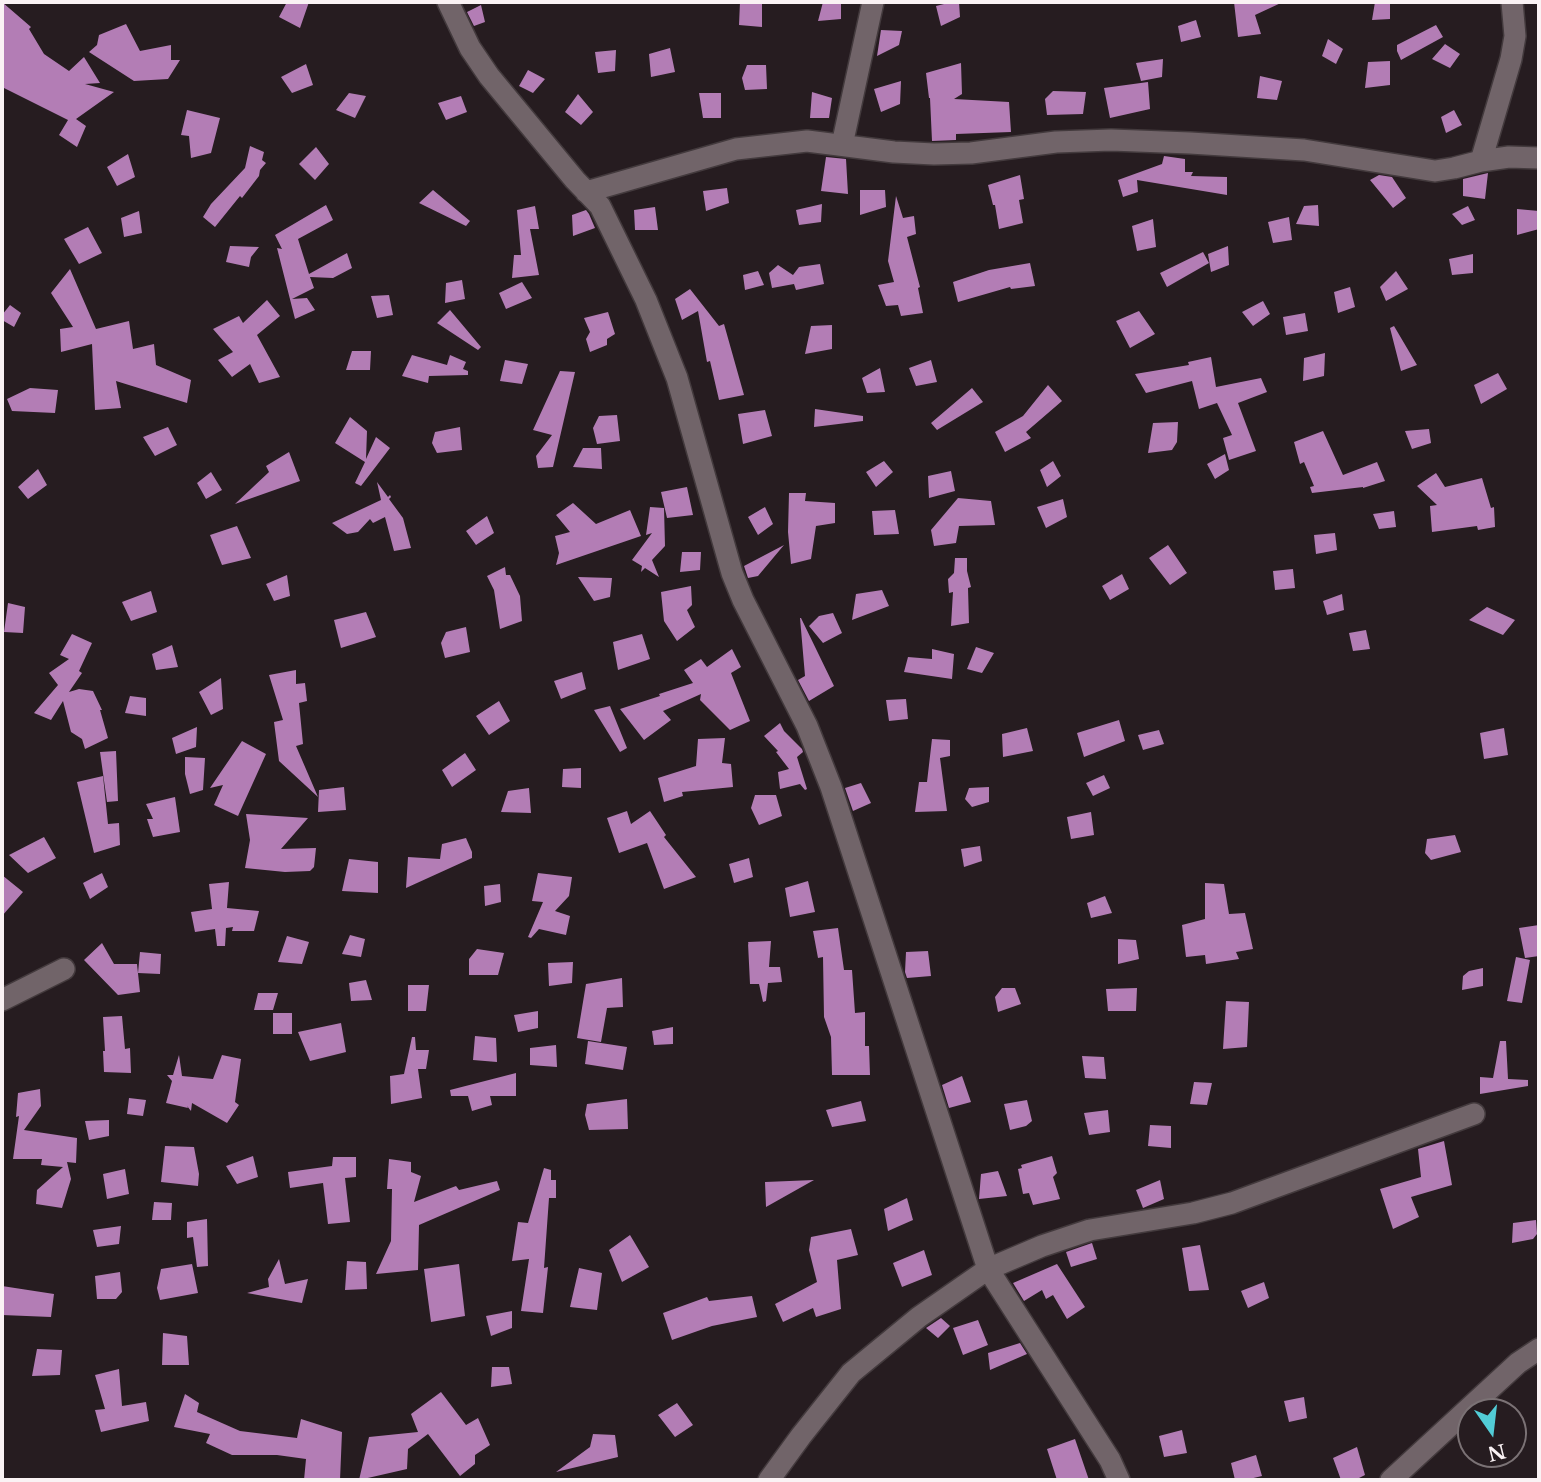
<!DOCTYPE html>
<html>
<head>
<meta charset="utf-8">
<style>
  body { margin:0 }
  #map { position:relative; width:1541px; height:1482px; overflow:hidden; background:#261c20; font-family:"Libre Baskerville",serif }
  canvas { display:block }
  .frame { position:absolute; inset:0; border:4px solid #faf2f4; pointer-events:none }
  .north { position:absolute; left:1457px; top:1398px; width:70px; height:70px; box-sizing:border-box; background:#261c20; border:2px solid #7b7275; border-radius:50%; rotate:166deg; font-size:19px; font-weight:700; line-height:28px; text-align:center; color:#faf2f4 }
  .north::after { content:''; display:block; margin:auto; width:24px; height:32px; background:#52ccd6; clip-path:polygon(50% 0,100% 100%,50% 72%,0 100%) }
</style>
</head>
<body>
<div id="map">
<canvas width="1541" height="1482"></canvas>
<div class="frame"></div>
<div class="north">N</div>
</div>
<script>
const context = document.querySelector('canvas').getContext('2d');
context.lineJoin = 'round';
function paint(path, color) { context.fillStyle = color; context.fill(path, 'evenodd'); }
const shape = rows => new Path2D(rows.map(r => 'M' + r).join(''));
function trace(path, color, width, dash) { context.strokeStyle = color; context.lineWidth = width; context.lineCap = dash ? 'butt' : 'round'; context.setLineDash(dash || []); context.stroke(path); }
const building = shape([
  [2,2,31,27,29,29,44,54,69,71,84,57,100,83,85,84,114,92,76,119,86,126,77,147,59,135,68,120,2,87],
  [287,2,309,2,300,28,279,17],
  [740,2,762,2,762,27,739,25],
  [823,2,841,2,841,19,818,21],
  [952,2,959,2,960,17,941,26,936,6],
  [1234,2,1283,2,1255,15,1261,34,1238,37],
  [1375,2,1390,2,1390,19,1372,20],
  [481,5,485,22,474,26,467,12],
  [1196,20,1201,37,1181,42,1178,26],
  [126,24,140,51,171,45,171,60,180,60,168,79,134,81,89,52,97,45,99,35],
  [1436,25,1443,37,1401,60,1397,51,1397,45],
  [881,30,902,31,899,45,877,56],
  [1328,39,1343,49,1336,64,1322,56],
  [1445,44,1460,54,1450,68,1432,59],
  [670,48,675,72,651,77,649,54],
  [616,50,615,71,598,73,595,52],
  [1163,59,1162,77,1141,81,1136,63],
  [1390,61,1390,85,1365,88,1368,62],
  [961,63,962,94,954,99,1009,102,1011,132,956,134,956,140,932,141,930,98,929,98,926,73],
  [306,64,313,85,292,93,281,77],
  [747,65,766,65,767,89,745,90,742,78],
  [528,70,545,79,533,93,519,86],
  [1260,76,1282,81,1277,100,1257,98],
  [901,81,900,104,881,112,874,89],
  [1148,82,1150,109,1110,118,1104,88],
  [1053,91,1086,92,1083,114,1047,115,1045,99],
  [812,92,832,98,829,118,810,118],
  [349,93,366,96,355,118,336,110],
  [699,93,721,93,721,118,703,118],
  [578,94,593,112,581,125,565,112],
  [461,96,467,112,446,120,438,103],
  [187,110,220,118,211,153,191,158,189,136,181,135],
  [1454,110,1462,125,1446,133,1441,117],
  [250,146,264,152,262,160,266,163,260,170,259,176,242,198,240,196,215,227,203,217,211,204,245,168],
  [316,147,329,164,315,180,299,164],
  [128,154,135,177,117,186,107,167],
  [1164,156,1185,159,1185,172,1193,172,1191,176,1227,177,1227,195,1137,180,1138,192,1123,197,1118,180,1162,164],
  [826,157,846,159,848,194,821,191],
  [1488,173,1485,199,1463,196,1463,179],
  [1020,175,1024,199,1019,200,1023,223,999,229,995,205,993,205,988,185],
  [1379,175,1392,177,1406,198,1393,208,1370,180],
  [727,188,729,203,706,211,703,191],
  [433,190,470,221,466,226,419,203],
  [860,190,885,190,886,207,860,215],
  [896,196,903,218,914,216,916,234,907,237,920,287,918,288,923,313,901,316,898,305,886,306,878,285,894,282,888,261],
  [822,204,821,222,799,225,796,210],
  [326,205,333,220,298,239,309,274,347,253,352,268,333,278,310,277,314,288,292,299,307,298,315,310,295,319,277,248,282,249,275,235],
  [1318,205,1319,226,1296,224,1304,206],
  [535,206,539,229,530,229,539,275,512,278,514,255,521,255,517,210],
  [1468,206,1475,220,1462,225,1452,214],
  [655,207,658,230,635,230,634,210],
  [1517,209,1539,211,1539,229,1517,235],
  [586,210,589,214,595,228,573,236,572,215],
  [139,211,142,233,124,237,121,218],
  [1289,217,1292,240,1273,243,1268,222],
  [1153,219,1156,247,1137,251,1132,226],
  [88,227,102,253,79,264,64,239],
  [230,246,259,247,251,257,249,267,226,262],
  [1228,246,1229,265,1211,272,1208,254],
  [1203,252,1209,263,1167,287,1160,273],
  [1473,254,1473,273,1452,275,1449,259],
  [1030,263,1035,286,1011,289,1010,287,958,302,953,282,989,270],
  [820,264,824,284,796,290,794,284,772,288,769,273,778,265,793,275,799,267],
  [70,269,96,329,129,321,133,349,154,344,156,365,191,380,187,403,116,381,121,408,95,410,92,344,61,352,60,329,73,327,51,293],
  [758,271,764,285,745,290,743,275],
  [1396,271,1408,289,1386,301,1380,287],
  [462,280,465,299,445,303,446,283],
  [522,282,532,298,506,309,499,293],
  [1350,287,1355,307,1338,313,1334,292],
  [690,289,719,326,724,324,744,395,719,400,710,361,707,362,698,311,682,320,675,299],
  [389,295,393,315,377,318,371,296],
  [267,300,280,316,257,335,280,377,259,383,250,364,232,377,218,360,233,352,213,329,239,316,243,323],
  [1263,301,1270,314,1253,326,1242,312],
  [10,305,21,313,14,327,2,320,2,315],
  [450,310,481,347,478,350,437,323],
  [1139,311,1155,334,1130,348,1116,321],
  [608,312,615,334,607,339,607,345,590,352,586,339,590,332,584,318],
  [1305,313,1308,331,1286,335,1283,317],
  [832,325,832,349,805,354,811,326],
  [1394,326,1417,365,1401,371,1390,328],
  [352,351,371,351,370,370,346,370],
  [1325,353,1324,376,1303,381,1304,358],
  [412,355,447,365,450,355,466,362,463,369,468,371,468,375,429,376,428,383,402,376],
  [1211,357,1216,387,1261,378,1267,392,1238,403,1256,451,1229,460,1223,438,1232,435,1217,403,1199,409,1192,381,1146,393,1135,374,1189,365,1188,362],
  [505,360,528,364,522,384,500,381],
  [931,360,937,382,916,386,909,368],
  [880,368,885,392,867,393,862,378],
  [560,371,575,372,553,467,538,468,536,456,552,435,533,430],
  [1498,373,1507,389,1481,404,1474,385],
  [1048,385,1062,401,1026,432,1031,438,1005,452,995,432,1023,416],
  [30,388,58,390,55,413,12,411,7,399],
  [972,388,983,402,937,430,931,423],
  [815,409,863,416,863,421,814,427],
  [765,410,772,436,743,444,738,414],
  [617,415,620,441,597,444,593,428,599,416],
  [350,417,367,431,366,459,376,437,390,448,361,486,355,483,365,462,335,443],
  [1178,422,1177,442,1172,450,1148,453,1153,423],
  [168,427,177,445,155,456,143,437],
  [460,427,462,450,437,453,432,443,435,432],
  [1429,429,1431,443,1412,449,1405,431],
  [1323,431,1343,475,1377,462,1385,481,1363,488,1363,487,1312,493,1310,487,1314,486,1304,462,1300,464,1294,442],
  [583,448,601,448,602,469,573,467],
  [289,452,300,481,235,504,269,472,266,466],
  [1225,454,1229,470,1215,479,1207,464],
  [884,461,893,472,876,487,866,472],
  [1053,461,1061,476,1047,487,1040,470],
  [38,469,47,485,28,499,18,487],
  [951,471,955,491,929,498,928,476],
  [211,472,222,490,206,499,197,483],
  [1436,473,1445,487,1482,478,1491,508,1494,507,1495,527,1478,530,1477,526,1432,532,1430,506,1437,505,1417,486],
  [377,482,388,497,390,495,391,497,389,499,403,518,411,548,394,551,385,517,373,523,370,519,358,532,347,534,332,523,381,500],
  [687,487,693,515,667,518,661,492],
  [789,493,806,493,805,501,835,503,835,523,816,526,811,559,791,564,788,532],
  [958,498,991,501,995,525,959,526,956,543,934,546,931,530],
  [1063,499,1067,517,1046,528,1037,507],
  [573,503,596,524,630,510,641,536,556,565,559,553,555,536,570,532,556,515],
  [650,507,664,508,665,546,652,560,659,577,645,568,641,572,642,566,632,560,652,533,646,535],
  [765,507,773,524,758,535,748,517],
  [895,510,899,534,874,535,872,511],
  [1394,511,1396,527,1379,529,1373,514],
  [487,516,494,533,476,545,466,531],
  [237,526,251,558,222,565,210,535],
  [1335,533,1337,550,1316,554,1314,535],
  [784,545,758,576,748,578,744,566],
  [1168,545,1187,573,1170,585,1149,558],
  [682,552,701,552,700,570,680,572],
  [955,558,967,558,967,571,971,587,968,588,969,623,951,626,953,592,949,593,948,579,954,573],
  [505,567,506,575,510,575,520,596,522,621,500,629,494,590,487,576],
  [1293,569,1295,588,1275,590,1273,571],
  [1122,574,1129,589,1110,600,1102,586],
  [287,575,290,596,274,601,266,584],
  [578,577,612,578,610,597,594,601],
  [691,586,692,605,687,610,695,627,677,641,664,621,661,592],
  [882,590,889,606,852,620,856,594],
  [151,591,157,612,131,621,122,602],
  [1342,594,1344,610,1327,615,1323,601],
  [8,603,25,607,23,633,4,632],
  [1487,607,1515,620,1503,635,1469,620],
  [366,612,376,637,341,648,334,620],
  [833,613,842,633,823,643,809,626,819,616],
  [800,618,801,618,834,686,809,701,798,680,805,676],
  [466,627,470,652,445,658,441,643,446,632],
  [1366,630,1370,649,1353,651,1349,633],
  [72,634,92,643,79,671,82,673,69,692,79,689,93,691,102,710,100,710,108,738,85,749,82,739,71,732,63,701,51,720,34,713,58,685,49,673,69,659,60,655],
  [642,634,650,659,618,670,613,642],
  [172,645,178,667,156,670,152,654],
  [976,647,994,653,982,673,967,669],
  [732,649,741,667,731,673,750,721,730,730,700,700,701,694,663,711,671,720,644,740,620,709,660,696,659,694,693,683,684,670,701,659,707,667],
  [932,649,954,654,952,679,904,672,908,657,932,659],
  [296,670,296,684,305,683,307,701,299,703,303,744,296,746,318,797,279,761,274,722,283,720,269,675],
  [582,672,586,689,561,699,554,681],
  [221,678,223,709,211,715,199,692],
  [130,696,146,698,146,716,125,713],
  [906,699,908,719,889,721,886,700],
  [499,701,510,721,489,735,476,716],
  [610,706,627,748,620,752,594,710],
  [1119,720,1125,741,1084,757,1077,733],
  [780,723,784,731,802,749,803,752,797,757,807,789,805,790,800,784,780,789,778,772,789,769,776,752,778,751,764,736],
  [197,727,196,747,176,754,172,738],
  [1027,728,1033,751,1003,757,1002,734],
  [1504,728,1508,755,1484,759,1480,733],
  [1159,730,1164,744,1143,750,1138,735],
  [725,738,722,763,731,764,733,787,682,792,683,796,664,802,658,778,696,766,698,739],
  [932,739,950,740,950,756,940,758,947,811,915,812,919,782,927,782],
  [242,741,266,754,238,816,214,805,223,785,210,788],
  [116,751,118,801,107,802,100,752],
  [465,753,476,770,452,787,442,770],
  [185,757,205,758,203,790,190,794,185,774],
  [581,768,581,788,562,787,563,769],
  [1104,775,1110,788,1093,796,1086,783],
  [103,776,108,824,119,823,120,845,94,853,77,782],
  [861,783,871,803,853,811,845,788],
  [344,787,346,810,318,812,319,790],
  [989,787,989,802,972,807,965,799,969,788],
  [529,788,531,813,501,812,508,791],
  [755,795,776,795,782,816,759,825,751,808],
  [175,797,180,832,153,837,147,819,153,819,146,804],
  [627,811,631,824,650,811,666,835,664,837,696,877,664,889,647,843,619,853,607,818],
  [1091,812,1094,835,1071,839,1067,817],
  [246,814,308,818,281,849,316,848,314,867,310,871,285,872,245,868,250,840],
  [1455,835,1461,852,1431,860,1425,853,1427,839],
  [44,837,56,858,28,873,9,855],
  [466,838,472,852,472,858,406,888,408,857,440,859,442,844],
  [980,846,982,861,964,867,961,849],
  [749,858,753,877,734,883,729,864],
  [349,859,378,862,378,893,342,891],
  [102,873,108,887,90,899,83,883],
  [538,873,572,877,569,896,555,911,570,916,566,935,539,929,531,938,528,937,543,902,532,901],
  [2,875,23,892,2,916],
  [808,881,815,912,790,917,785,888],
  [229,882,227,908,259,911,254,931,232,931,233,927,226,928,225,946,217,946,215,929,195,932,191,912,212,909,209,884],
  [1205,883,1224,884,1229,914,1245,913,1253,949,1236,952,1239,959,1206,964,1205,955,1186,957,1182,925,1205,919],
  [500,884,501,902,485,906,484,886],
  [1105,896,1112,913,1091,918,1087,903],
  [1539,925,1539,956,1525,958,1519,928],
  [838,928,844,970,852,970,855,1013,865,1012,865,1046,869,1046,870,1075,832,1075,831,1037,824,1017,823,957,818,958,813,931],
  [350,935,365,939,361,957,342,954],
  [287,936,309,942,302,964,278,962],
  [1118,939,1136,940,1139,959,1118,964],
  [771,941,769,967,780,967,782,982,768,983,766,1001,763,1002,759,984,750,984,748,943,749,945,748,942],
  [102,943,114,964,137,964,140,992,118,995,84,960],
  [477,949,504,953,498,975,469,975,469,959],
  [928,951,931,976,907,978,905,972,906,952],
  [140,952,161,954,160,974,138,973],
  [1516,957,1530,960,1522,1003,1507,1001],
  [573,962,572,983,549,986,548,963],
  [1483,968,1483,986,1462,990,1463,976,1469,971],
  [622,978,623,1007,607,1008,601,1042,577,1038,586,984],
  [366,980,372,1000,351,1001,349,983],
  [408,985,429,985,426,1011,408,1011],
  [1002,988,1015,988,1021,1004,998,1012,995,997],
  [1137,988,1136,1011,1108,1011,1106,989],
  [258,993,278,993,273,1010,254,1010],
  [1226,1001,1249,1002,1247,1047,1223,1049],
  [538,1011,538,1028,518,1032,514,1015],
  [273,1013,292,1013,292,1034,273,1034],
  [122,1016,125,1049,130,1048,131,1073,104,1072,103,1051,105,1051,103,1017],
  [341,1023,346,1052,310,1061,298,1032],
  [673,1027,673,1044,654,1045,652,1031],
  [475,1036,496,1038,497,1062,473,1060],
  [412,1037,415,1037,416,1050,429,1050,426,1069,418,1069,422,1098,391,1104,390,1076,404,1074],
  [588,1041,627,1047,623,1070,585,1064],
  [1500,1041,1506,1041,1508,1079,1528,1080,1528,1086,1480,1094,1480,1077,1493,1078],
  [556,1045,557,1067,530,1065,530,1048],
  [179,1055,182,1076,213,1079,222,1055,241,1059,235,1102,239,1105,227,1123,192,1103,191,1111,187,1106,188,1108,166,1103,172,1081,167,1075,173,1075],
  [1082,1056,1104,1057,1106,1079,1085,1078],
  [516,1073,516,1096,490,1096,492,1105,472,1111,468,1096,451,1096,450,1090],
  [962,1076,971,1102,949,1108,942,1085],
  [1194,1082,1212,1083,1207,1105,1190,1104],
  [40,1089,41,1106,24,1130,77,1138,76,1163,67,1162,71,1179,62,1208,36,1204,37,1190,63,1167,41,1165,42,1159,13,1159,19,1116,16,1117,18,1093],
  [129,1098,146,1100,143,1116,127,1114],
  [627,1099,628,1129,589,1130,585,1115,587,1104],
  [1027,1100,1032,1121,1026,1126,1010,1130,1004,1104],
  [861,1101,866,1121,832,1127,826,1110],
  [1108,1110,1110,1132,1089,1135,1084,1113],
  [109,1120,109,1136,89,1140,85,1121],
  [1150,1125,1171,1126,1171,1148,1148,1146],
  [1444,1141,1452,1185,1411,1197,1419,1217,1393,1229,1380,1189,1421,1177,1418,1149],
  [165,1146,194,1147,199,1174,198,1186,161,1182],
  [253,1156,258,1177,237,1184,226,1166],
  [1052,1156,1057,1173,1053,1177,1060,1199,1033,1205,1029,1193,1023,1194,1018,1169,1022,1168,1021,1165],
  [333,1157,356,1157,356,1177,345,1178,350,1222,328,1224,323,1183,290,1188,288,1172,332,1166],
  [389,1159,411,1162,411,1172,421,1176,414,1202,456,1186,459,1190,497,1181,500,1190,419,1225,418,1270,376,1274,391,1241,392,1189,387,1189],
  [544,1168,551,1170,551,1180,556,1180,556,1198,549,1198,544,1268,548,1267,543,1313,521,1311,529,1259,512,1261,518,1222,528,1223],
  [125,1169,129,1194,107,1199,103,1174],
  [998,1171,1007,1196,979,1199,981,1174],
  [814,1180,766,1207,765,1182],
  [1160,1180,1164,1199,1143,1208,1136,1190],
  [907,1198,913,1220,888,1231,884,1209],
  [154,1202,172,1203,171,1220,152,1220],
  [207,1219,208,1266,197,1267,193,1237,187,1238,187,1222],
  [1536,1220,1537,1234,1533,1239,1512,1243,1513,1223],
  [121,1226,119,1244,97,1247,93,1230],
  [851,1229,858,1255,837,1260,841,1309,816,1317,813,1308,783,1322,775,1304,817,1282,809,1250,811,1237],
  [630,1235,649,1267,622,1282,609,1250],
  [1092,1243,1097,1259,1071,1267,1066,1252],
  [1200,1245,1209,1290,1189,1291,1182,1248],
  [924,1250,932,1275,902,1287,893,1263],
  [279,1259,285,1284,308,1279,302,1303,247,1293,269,1287,268,1279],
  [347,1261,366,1262,367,1289,345,1290],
  [192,1264,198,1293,160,1300,157,1288,161,1269],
  [459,1264,465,1316,431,1322,424,1269],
  [1057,1264,1085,1307,1067,1319,1053,1295,1046,1299,1042,1290,1024,1301,1013,1283],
  [579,1268,602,1273,597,1310,570,1307],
  [120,1272,122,1292,116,1299,97,1299,95,1276],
  [1264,1282,1269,1298,1248,1308,1241,1291],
  [2,1286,54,1294,51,1317,2,1315],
  [752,1296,757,1317,712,1326,672,1340,663,1313,707,1297,709,1301],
  [512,1311,512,1328,491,1336,486,1316],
  [941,1318,950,1326,938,1338,926,1328],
  [978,1320,988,1345,963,1355,953,1328],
  [163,1333,187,1336,189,1365,162,1365],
  [1020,1343,1027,1354,990,1370,988,1353],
  [37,1349,62,1350,60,1375,32,1376],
  [492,1367,509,1367,512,1384,491,1387],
  [119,1369,122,1406,146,1402,149,1421,101,1432,95,1410,105,1409,95,1375],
  [441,1392,466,1425,478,1418,490,1445,475,1455,475,1464,460,1476,428,1434,408,1449,407,1469,359,1480,369,1437,418,1432,411,1414],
  [185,1394,199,1403,197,1412,240,1431,297,1438,301,1419,342,1432,340,1480,304,1480,306,1459,277,1455,232,1455,206,1443,210,1434,174,1427],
  [1304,1397,1307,1418,1289,1422,1284,1401],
  [677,1403,693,1425,675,1437,658,1415],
  [1182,1430,1187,1453,1164,1457,1159,1436],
  [593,1434,615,1435,618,1457,556,1472,590,1447],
  [1075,1439,1089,1480,1057,1480,1047,1449],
  [1357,1447,1365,1475,1355,1480,1341,1480,1333,1458],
  [1256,1455,1262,1476,1245,1480,1235,1480,1231,1463]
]);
const minor = shape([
  [448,2,470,48,489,76,575,180,600,206,646,300,677,378,732,573,743,600,807,726,831,787,988,1269,1110,1460,1119,1480],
  [842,145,873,2],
  [1481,161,1511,59,1515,36,1512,2],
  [586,192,736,149,807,141,894,152,934,154,971,153,1056,142,1111,140,1190,143,1304,150,1435,171,1454,168,1481,161,1509,157,1539,158],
  [2,1000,64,969],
  [769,1480,801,1436,851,1373,919,1317,988,1269,1042,1246,1090,1230,1193,1213,1232,1203,1474,1114],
  [1391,1480,1518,1363,1539,1349]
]);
paint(building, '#b37db5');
trace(minor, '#433a3d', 24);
trace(minor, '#716469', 21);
</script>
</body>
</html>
